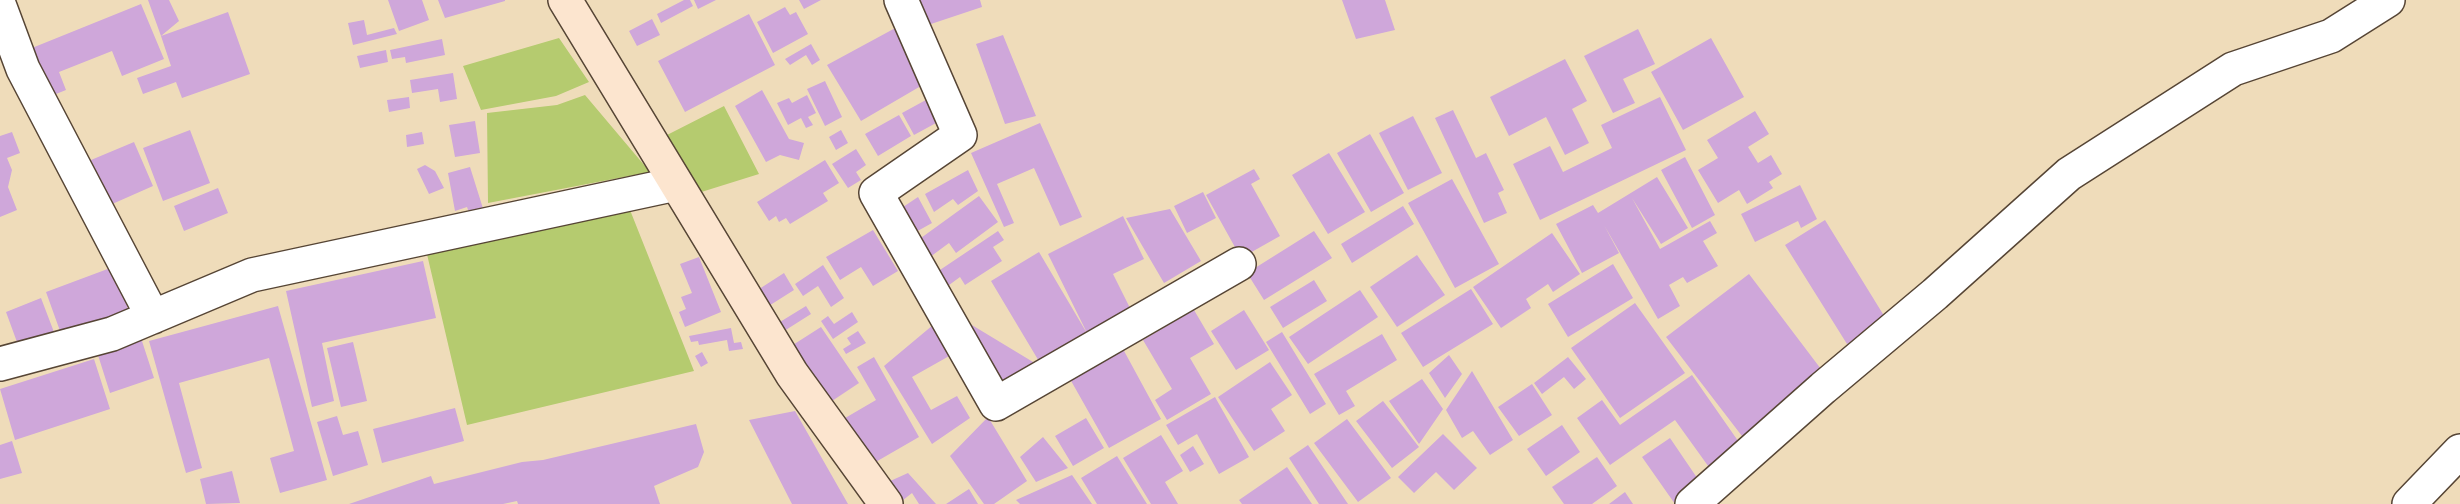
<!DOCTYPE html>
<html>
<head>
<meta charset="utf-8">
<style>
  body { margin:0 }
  canvas { display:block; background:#efdcba }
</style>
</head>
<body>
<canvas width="2460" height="504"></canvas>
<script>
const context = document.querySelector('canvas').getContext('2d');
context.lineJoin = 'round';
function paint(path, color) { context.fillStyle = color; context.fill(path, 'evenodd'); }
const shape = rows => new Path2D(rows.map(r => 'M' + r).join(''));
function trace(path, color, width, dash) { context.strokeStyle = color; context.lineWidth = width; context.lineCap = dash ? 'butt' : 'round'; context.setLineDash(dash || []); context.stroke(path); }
const green = shape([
  [559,38,589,82,556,96,481,110,463,66],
  [585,95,650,172,488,203,487,113,557,105],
  [724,106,759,174,695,194,667,135],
  [630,210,694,371,467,425,426,250]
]);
const building = shape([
  [148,0,169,0,179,21,161,36,228,12,250,74,182,98,176,82,143,94,137,78,171,66,161,36],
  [388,0,422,0,429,20,399,31],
  [438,0,505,0,505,1,445,18],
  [684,0,690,0,693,6,661,23,657,14],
  [694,0,716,0,698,9],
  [799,0,821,0,804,9],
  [914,0,980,0,982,7,922,27],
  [1342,0,1385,0,1395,30,1356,39],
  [141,4,164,59,122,76,112,51,59,72,66,90,46,98,27,50],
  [785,7,790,15,796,12,808,34,773,53,757,22],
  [749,14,775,65,685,112,658,61],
  [652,19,660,35,637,46,629,31],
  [364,20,367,35,394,28,397,34,353,45,348,23],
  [899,26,926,83,861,121,827,65],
  [1638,29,1655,64,1623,79,1635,103,1613,113,1584,56],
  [1003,35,1036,116,1005,124,976,44],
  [1711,38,1744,97,1683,130,1651,72],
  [442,39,445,55,406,63,405,57,392,59,390,50],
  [811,44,820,60,812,65,806,55,790,65,785,59],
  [386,50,388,62,360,68,357,56],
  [1565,59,1587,101,1572,109,1589,143,1565,155,1546,117,1509,136,1490,97],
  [453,73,457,99,440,102,438,89,412,93,410,80],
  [825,81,842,117,825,126,807,89],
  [762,90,789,139,804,143,799,160,780,155,766,162,735,106],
  [807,95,816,113,808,117,813,125,806,128,801,118,788,125,777,103,789,98,792,103],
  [935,95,947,117,914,135,902,113],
  [409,97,410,108,389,112,387,100],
  [1660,97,1686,150,1540,220,1513,164,1550,146,1563,172,1612,148,1601,125],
  [1453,110,1476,158,1486,153,1504,190,1498,193,1507,213,1484,223,1435,118],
  [1755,111,1769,134,1748,147,1758,163,1771,155,1782,174,1769,182,1773,188,1747,204,1739,190,1718,203,1698,170,1718,158,1707,140],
  [899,115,911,136,878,156,865,134],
  [1413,116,1442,173,1408,190,1379,133],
  [475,121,480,153,455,157,449,125],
  [1040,123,1082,217,1060,226,1034,168,997,184,1014,223,1004,227,971,153],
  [190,130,210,183,163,201,143,148],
  [841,130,848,143,836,150,829,137],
  [12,132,20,153,7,158,12,170,8,187,17,210,0,217,0,136],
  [422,132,424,144,407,147,406,135],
  [1370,134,1404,193,1371,212,1337,153],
  [134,142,153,186,110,205,91,160],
  [856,149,866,165,856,172,861,180,848,188,832,164],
  [1329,153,1365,212,1328,234,1292,175],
  [1685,157,1715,215,1692,228,1661,170],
  [825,160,839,183,823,193,828,201,790,224,786,218,779,222,776,216,769,221,757,202],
  [425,165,435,171,444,188,429,194,417,169],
  [470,167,486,218,472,221,467,207,455,211,448,173],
  [1254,169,1260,179,1251,184,1280,236,1241,258,1206,195],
  [968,170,978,191,958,205,953,199,934,212,925,194],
  [1657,177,1688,228,1661,244,1632,198,1660,249,1710,221,1717,233,1703,241,1718,266,1687,283,1683,277,1669,285,1680,306,1658,319,1604,225,1619,253,1582,273,1556,224,1593,205,1598,213],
  [1452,179,1499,264,1455,288,1408,203],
  [1800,185,1817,219,1801,228,1798,221,1755,242,1741,214],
  [218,188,228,213,184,231,174,206],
  [1203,192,1216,218,1187,233,1174,206],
  [979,196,998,222,956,253,949,243,926,260,914,243],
  [918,197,932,223,905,238,894,213],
  [1403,206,1414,224,1352,263,1341,244],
  [1170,209,1201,261,1164,283,1126,218],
  [1123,216,1144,259,1113,274,1134,316,1043,368,991,281,1039,252,1088,335,1048,254],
  [1825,220,1886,319,1847,344,1785,245],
  [873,230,898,271,873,286,861,267,840,280,826,257],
  [998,231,1004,240,993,247,1002,261,965,285,960,277,941,291,931,276],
  [1314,231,1332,258,1264,300,1247,273],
  [1552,233,1580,274,1553,292,1548,284,1526,299,1531,308,1501,328,1473,287],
  [1417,255,1445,295,1397,327,1370,287],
  [699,257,721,312,685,327,679,312,686,309,681,297,692,293,680,264],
  [423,261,436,318,322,343,334,401,312,407,286,291],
  [1613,264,1633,298,1568,337,1548,304],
  [823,265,844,298,831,307,818,286,803,296,795,284],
  [113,267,131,317,64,342,46,292],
  [784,273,794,290,764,309,753,293],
  [1749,274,1827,377,1745,440,1666,337],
  [1314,280,1327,301,1283,328,1270,307],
  [1471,289,1493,324,1423,367,1401,333],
  [1360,290,1378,317,1308,364,1289,337],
  [41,298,57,340,21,353,6,312],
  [1635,303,1685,373,1620,418,1571,348],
  [278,306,327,480,280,493,270,458,294,451,269,358,179,383,202,468,186,473,149,341],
  [806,306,811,314,781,333,775,325],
  [1194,310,1214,344,1190,358,1211,394,1167,420,1155,400,1172,389,1143,340],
  [1244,310,1269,350,1236,370,1211,331],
  [852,312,858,322,833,339,821,321,828,316,834,324],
  [952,313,1043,368,1000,390],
  [933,325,951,355,912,377,931,410,957,396,970,418,932,444,884,366],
  [821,327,859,383,823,407,785,350],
  [731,328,734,343,741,342,743,349,729,351,727,340,699,345,698,341,691,342,689,336],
  [858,331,866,343,846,354,843,349,851,344,847,338],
  [1282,332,1326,404,1310,414,1266,342],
  [1382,334,1397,360,1346,391,1355,406,1339,415,1314,374],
  [141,338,154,378,110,393,97,352],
  [353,342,367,401,341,407,327,348],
  [1123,349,1161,419,1109,448,1070,379],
  [702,352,708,363,701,367,695,356],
  [1449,355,1462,374,1445,398,1429,373],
  [874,357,919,437,867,467,840,421,876,400,857,367],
  [1568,357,1586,379,1574,389,1564,377,1542,394,1534,383],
  [94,359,110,409,15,440,0,389],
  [1270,362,1292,395,1271,409,1285,431,1254,451,1218,397],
  [1472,371,1513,440,1490,455,1473,431,1462,438,1446,410],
  [1692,375,1743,448,1711,470,1675,420,1610,465,1577,418,1602,400,1620,425],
  [1422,379,1443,409,1419,444,1389,401],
  [1532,384,1552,415,1519,436,1498,407],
  [1215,397,1249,457,1219,474,1197,434,1178,445,1166,425],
  [1383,401,1419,447,1392,468,1356,421],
  [455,408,464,441,382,463,373,429],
  [795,411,848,504,792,504,749,420],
  [337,416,343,435,358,431,368,465,333,476,317,422],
  [988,417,1027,481,994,504,984,504,950,456],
  [1086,418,1104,448,1073,466,1055,436],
  [1347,419,1391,478,1358,502,1314,443],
  [696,424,704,452,698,467,654,486,660,504,518,504,517,501,503,504,349,504,431,476,434,484,522,462,543,460],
  [1562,425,1580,452,1546,476,1527,449],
  [1443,434,1477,468,1454,490,1436,472,1414,493,1398,477],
  [1161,435,1183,471,1165,482,1178,504,1151,504,1123,458],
  [1043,437,1068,468,1036,482,1020,457],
  [1670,438,1706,491,1686,504,1675,504,1642,457],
  [12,441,22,473,0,479,0,445],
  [1308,445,1348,504,1319,504,1289,458],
  [1193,446,1204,464,1190,472,1180,455],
  [1117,456,1147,504,1097,504,1081,478],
  [1597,457,1617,486,1592,504,1564,504,1552,487],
  [1287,467,1312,504,1242,504,1239,500],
  [232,471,240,503,206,504,200,479],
  [908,473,936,504,919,504,912,493,898,504,888,482],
  [1072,475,1092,504,1020,504,1016,500],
  [969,489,978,504,946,504],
  [1625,492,1633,504,1609,504]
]);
const street = shape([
  [901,0,960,135,876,193,996,404,1239,264],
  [0,7,23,69,153,317],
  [0,364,112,334,252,275,676,184],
  [1692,504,1823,388,1935,294,2069,174,2233,69,2331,36,2388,0],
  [2409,504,2460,451]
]);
const secondary = shape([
  [565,0,792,374,886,504]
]);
paint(green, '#b5cb6f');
paint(building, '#cfa7da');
trace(street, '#564535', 36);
trace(secondary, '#564535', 36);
trace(street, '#fff', 33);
trace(secondary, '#fce5cf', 33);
</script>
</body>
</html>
